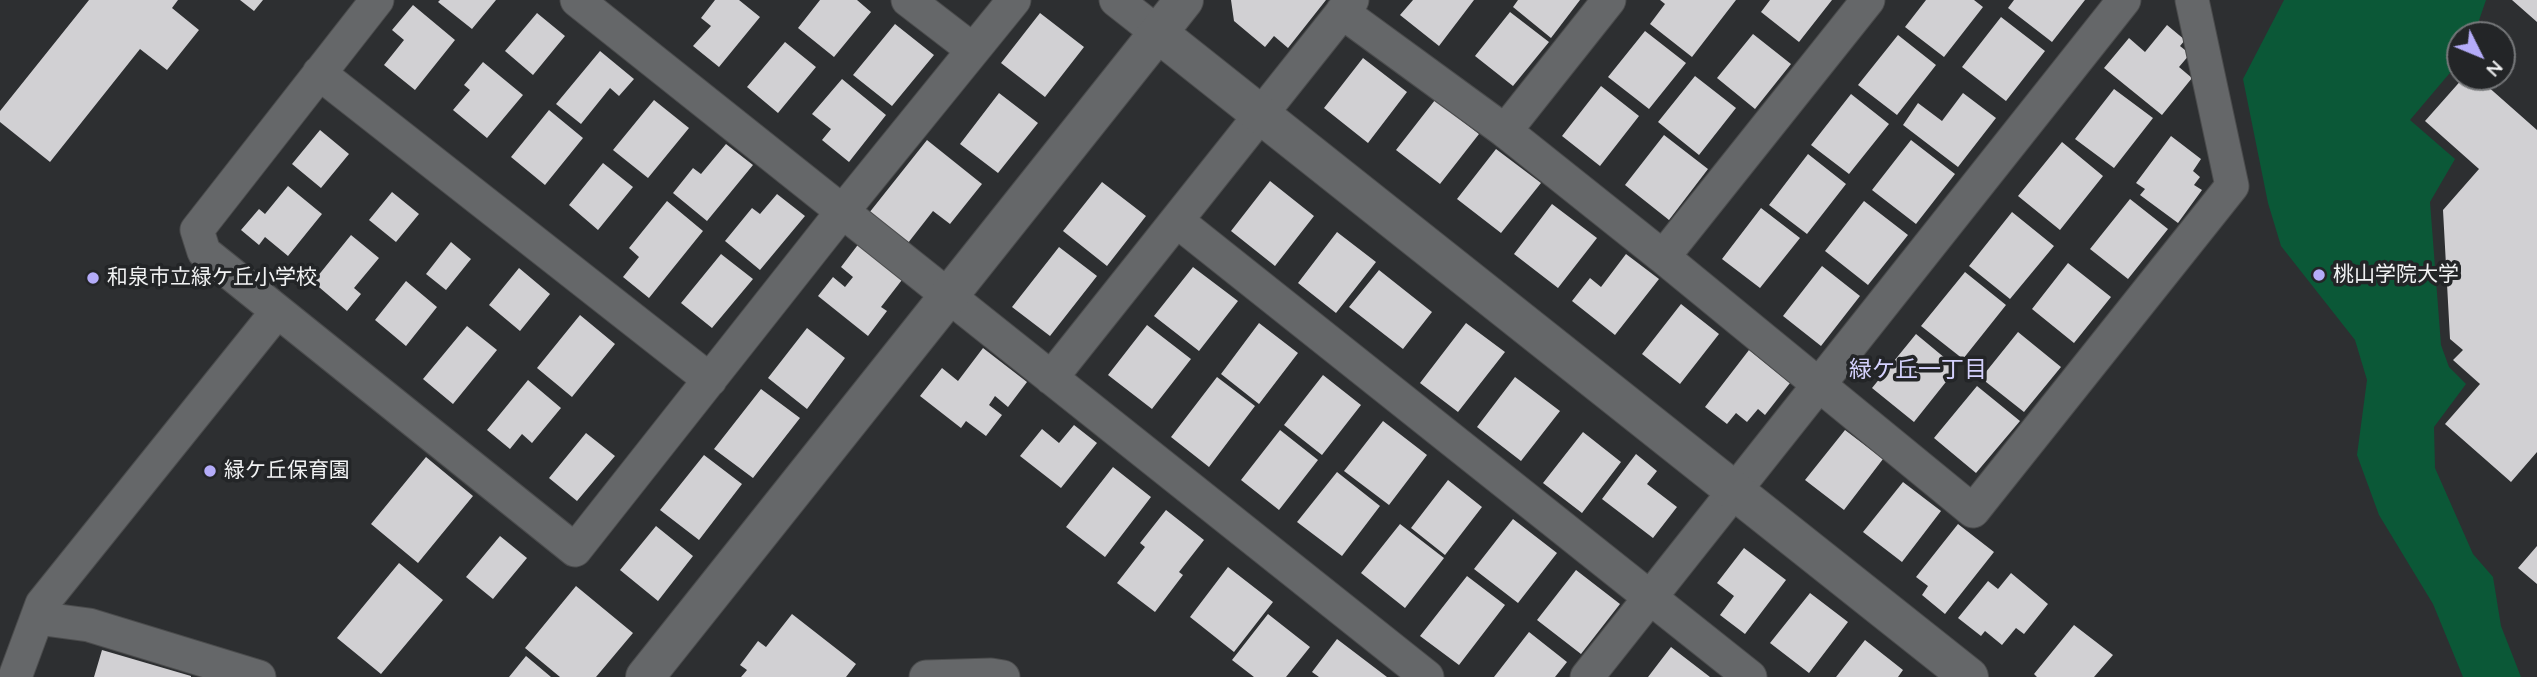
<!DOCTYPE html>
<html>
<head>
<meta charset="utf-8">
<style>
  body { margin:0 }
  #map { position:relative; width:2537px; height:677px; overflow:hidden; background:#2d2f31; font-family:Quicksand,sans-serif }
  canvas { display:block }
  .north { position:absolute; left:2446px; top:21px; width:70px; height:70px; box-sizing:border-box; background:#232527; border:2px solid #757779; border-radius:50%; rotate:133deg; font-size:19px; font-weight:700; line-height:28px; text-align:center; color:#f1f2f3 }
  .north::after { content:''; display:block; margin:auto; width:24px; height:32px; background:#b4acf9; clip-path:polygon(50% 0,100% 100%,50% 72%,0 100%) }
</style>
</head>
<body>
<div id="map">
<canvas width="2537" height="677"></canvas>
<div class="north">N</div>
</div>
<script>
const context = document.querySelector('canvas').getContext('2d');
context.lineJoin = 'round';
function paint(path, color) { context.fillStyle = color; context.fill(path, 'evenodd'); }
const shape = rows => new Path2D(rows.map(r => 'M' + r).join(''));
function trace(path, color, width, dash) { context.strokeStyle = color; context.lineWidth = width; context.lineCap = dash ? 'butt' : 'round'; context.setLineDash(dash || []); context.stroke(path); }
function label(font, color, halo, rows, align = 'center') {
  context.font = font + ' Quicksand,"Noto Sans JP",sans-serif'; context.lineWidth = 7; context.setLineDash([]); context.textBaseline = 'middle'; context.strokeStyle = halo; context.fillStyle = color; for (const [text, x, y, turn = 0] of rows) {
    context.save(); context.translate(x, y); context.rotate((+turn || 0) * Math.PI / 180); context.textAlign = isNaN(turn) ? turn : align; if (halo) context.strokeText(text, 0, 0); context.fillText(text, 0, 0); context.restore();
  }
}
const green = shape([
  [2284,0,2486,0,2474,35,2460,35,2460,61,2410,120,2455,159,2430,202,2441,345,2449,367,2466,384,2434,427,2435,468,2473,554,2493,577,2501,626,2521,677,2463,677,2433,604,2379,515,2357,455,2367,380,2355,340,2281,246,2268,203,2243,79]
]);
const building = shape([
  [89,0,178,0,172,8,199,30,167,70,140,49,50,162,0,122,0,111],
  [240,0,263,0,254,11],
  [440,0,496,0,472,29,438,2],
  [715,0,739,0,760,17,719,67,693,46,711,26,701,18],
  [820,0,857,0,871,12,834,57,798,28],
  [1231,0,1326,0,1288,48,1274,36,1265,47,1234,21],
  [1413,0,1474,0,1439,46,1400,15],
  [1518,0,1580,0,1551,38,1513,7],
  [1660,0,1736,0,1692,57,1650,24,1665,4],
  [1770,0,1832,0,1799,42,1761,12],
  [1926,0,1974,0,1983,7,1944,57,1905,27],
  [2014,0,2085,0,2052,42,2008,8],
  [2512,0,2537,0,2537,22],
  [413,5,455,40,415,90,384,65,404,40,392,30],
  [1510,12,1549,42,1513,86,1475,56],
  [537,13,565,36,533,75,505,51],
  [1040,13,1084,47,1045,97,1001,63],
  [2001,17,2045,51,2006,101,1962,67],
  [895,24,934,55,892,106,853,75],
  [2167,25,2185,40,2180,46,2190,54,2179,67,2192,78,2162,115,2104,68,2129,38,2145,52],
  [1645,31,1686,63,1649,109,1608,77],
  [1753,34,1791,64,1755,109,1717,78],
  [1898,35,1936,65,1897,115,1858,85],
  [785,42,816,67,778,113,747,87],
  [600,51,634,79,619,96,610,88,581,124,556,104],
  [1363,58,1407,92,1368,143,1324,108],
  [483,62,523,95,487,138,453,110,470,90,464,85],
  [1695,76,1736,108,1699,155,1658,122],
  [2464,77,2477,77,2537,130,2537,452,2511,482,2445,424,2480,384,2453,360,2463,350,2450,339,2443,210,2479,169,2425,121],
  [842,79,886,115,849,162,822,140,831,129,812,114],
  [1601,86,1639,116,1600,166,1562,136],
  [2114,89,2153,118,2114,168,2075,139],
  [999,93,1038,123,998,173,960,144],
  [1963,93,1996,118,1958,167,1903,125,1918,103,1942,121],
  [1851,94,1889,124,1849,174,1811,145],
  [654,100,689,128,648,178,613,150],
  [1435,100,1479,134,1440,184,1396,150],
  [549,110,583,138,545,185,511,157],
  [320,130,349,154,321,188,292,164],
  [1664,135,1708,169,1669,220,1625,185],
  [2171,136,2201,159,2193,171,2200,177,2194,185,2202,190,2178,223,2140,195,2145,189,2136,183],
  [927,140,982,184,950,224,933,211,908,243,869,213],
  [1911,140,1955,174,1916,224,1872,190],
  [2062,142,2103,176,2060,230,2018,196],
  [726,144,753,165,707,221,673,193,693,168,701,174],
  [1496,149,1541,183,1501,233,1457,199],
  [1808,154,1846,184,1807,234,1769,205],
  [603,163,633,187,598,230,569,205],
  [1270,181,1314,216,1275,266,1231,231],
  [1102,182,1146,216,1107,266,1063,231],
  [288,186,322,214,288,256,265,237,259,245,241,230,259,209,265,214],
  [392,192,419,214,396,242,369,220],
  [777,194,805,216,760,270,725,241,752,208,760,214],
  [2130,199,2168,229,2128,279,2090,249],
  [667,201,703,231,649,298,623,277,639,257,629,248],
  [1864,201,1908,235,1868,285,1825,251],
  [1552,204,1597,238,1558,288,1514,254],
  [1761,208,1800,238,1760,288,1722,259],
  [2012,212,2054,246,2010,299,1969,266],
  [1337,232,1376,262,1336,313,1298,283],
  [351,235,379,258,354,288,361,294,347,311,313,282],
  [451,242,471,259,446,290,426,274],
  [860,242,905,276,881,307,887,311,868,336,818,296,833,277,845,287,853,277,841,267],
  [1059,247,1097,276,1050,336,1012,307],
  [721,254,753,279,712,328,681,303],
  [1626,254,1659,279,1615,335,1572,301,1590,278,1601,287],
  [2068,263,2111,297,2074,343,2032,309],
  [1822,266,1860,296,1821,346,1783,316],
  [1193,267,1238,301,1199,351,1154,316],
  [519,268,550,294,520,331,489,305],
  [1379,270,1432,312,1403,349,1349,307],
  [1965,272,2006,305,1963,359,1921,326],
  [406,281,437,307,406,346,375,320],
  [1681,304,1719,334,1680,384,1642,354],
  [580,315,615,344,572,397,537,368],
  [1259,323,1298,353,1259,404,1221,374],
  [1466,323,1505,352,1458,412,1420,383],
  [1147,325,1191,359,1152,409,1108,375],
  [467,326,497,350,453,404,423,379],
  [807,328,845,358,807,409,768,378],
  [2018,332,2061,367,2024,412,1981,378],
  [1916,334,1957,368,1914,422,1872,388],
  [983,348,1027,382,1008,407,995,396,989,405,1002,415,986,436,966,421,961,428,920,396,942,368,958,381],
  [1749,350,1790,383,1765,415,1758,409,1747,422,1736,413,1727,424,1705,407],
  [1323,375,1361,405,1322,455,1284,425],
  [1217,377,1255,406,1209,467,1171,437],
  [1515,377,1560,411,1521,461,1477,427],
  [528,380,561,408,532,443,522,434,510,449,487,430],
  [1977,386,2020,421,1976,473,1934,438],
  [761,389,800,418,753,478,714,449],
  [1383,421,1427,455,1389,505,1344,471],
  [1074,425,1097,443,1061,488,1020,456,1042,429,1059,443],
  [1280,430,1318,460,1279,510,1241,480],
  [1845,430,1883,459,1844,510,1805,480],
  [1583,432,1621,462,1582,513,1543,483],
  [586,433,615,456,577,501,549,478],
  [1636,454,1657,471,1647,484,1677,507,1653,538,1602,499],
  [704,455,742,484,699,540,660,510],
  [426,457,473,496,418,563,371,524],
  [1113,467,1151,497,1105,557,1066,527],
  [1337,472,1380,506,1342,556,1297,522],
  [1448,480,1482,507,1445,555,1411,528],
  [1903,482,1941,511,1902,562,1863,532],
  [1166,510,1204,540,1179,572,1183,575,1155,612,1117,583,1145,547,1140,543],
  [1513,519,1557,553,1518,603,1474,569],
  [1400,524,1444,558,1405,608,1361,573],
  [1958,524,1994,552,1945,614,1922,595,1928,586,1916,577],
  [656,526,693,556,658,601,620,570],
  [500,536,527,558,493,599,466,577],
  [2537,546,2537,584,2518,568],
  [1744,548,1786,580,1745,634,1720,615,1734,596,1717,583],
  [399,563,443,600,381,674,337,638],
  [1228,567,1273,602,1234,652,1190,617],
  [1576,570,1620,604,1581,654,1537,620],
  [2011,573,2048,604,2024,634,2016,628,2002,645,1985,631,1981,636,1958,618,1988,581,1998,589],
  [1467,576,1505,605,1459,665,1420,636],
  [576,586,633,633,596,677,560,677,525,648],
  [1810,593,1848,622,1809,673,1770,643],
  [792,614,856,664,846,677,741,677,747,670,740,665,758,641,766,647],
  [1268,614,1310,647,1286,677,1254,677,1232,660],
  [2074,625,2113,655,2094,677,2037,677,2034,674],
  [1529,632,1567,662,1555,677,1494,677],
  [1337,639,1387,677,1319,677,1312,672],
  [1865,640,1903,670,1898,677,1836,677],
  [1671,647,1710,677,1648,677],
  [102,650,191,676,191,677,94,677],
  [526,656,551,677,509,677]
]);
const street = shape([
  [377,0,197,230,204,252,575,550,842,212,1014,0],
  [577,0,1427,677],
  [908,0,973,50],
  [1116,0,1158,33],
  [1868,0,1663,257,1973,511,2232,186,2192,0],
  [1342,12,1505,131,1663,257],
  [319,73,710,380],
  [1505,131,1609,0],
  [1177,221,1750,677],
  [1051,378,1352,0],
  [37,618,89,625,259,677],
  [15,677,42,604,276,313],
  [926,677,991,675,1003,677],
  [1587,677,2124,0]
]);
const secondary = shape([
  [1184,0,1158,33,1969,677],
  [645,677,1158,33]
]);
const markers = [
  [2319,275,7,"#b4acf9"],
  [93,278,7,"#b4acf9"],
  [210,471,7,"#b4acf9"]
];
const poiNames = [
  ["桃山学院大学",2333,275],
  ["和泉市立緑ケ丘小学校",107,278],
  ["緑ケ丘保育園",224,471]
];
const neighbourhoodNames = [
  ["緑ケ丘一丁目",1918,370]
];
paint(green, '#0b5837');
paint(building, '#d1d0d3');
trace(street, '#4b4c4d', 35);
trace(secondary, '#4b4c4d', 40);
trace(street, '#656769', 33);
trace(secondary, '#656769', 38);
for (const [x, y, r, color] of markers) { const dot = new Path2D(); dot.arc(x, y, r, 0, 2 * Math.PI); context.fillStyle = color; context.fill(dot); trace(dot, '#232527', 2.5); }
label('21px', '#f1f2f3', '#232527', poiNames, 'left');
label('23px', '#d4d1fd', '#232527', neighbourhoodNames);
</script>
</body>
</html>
